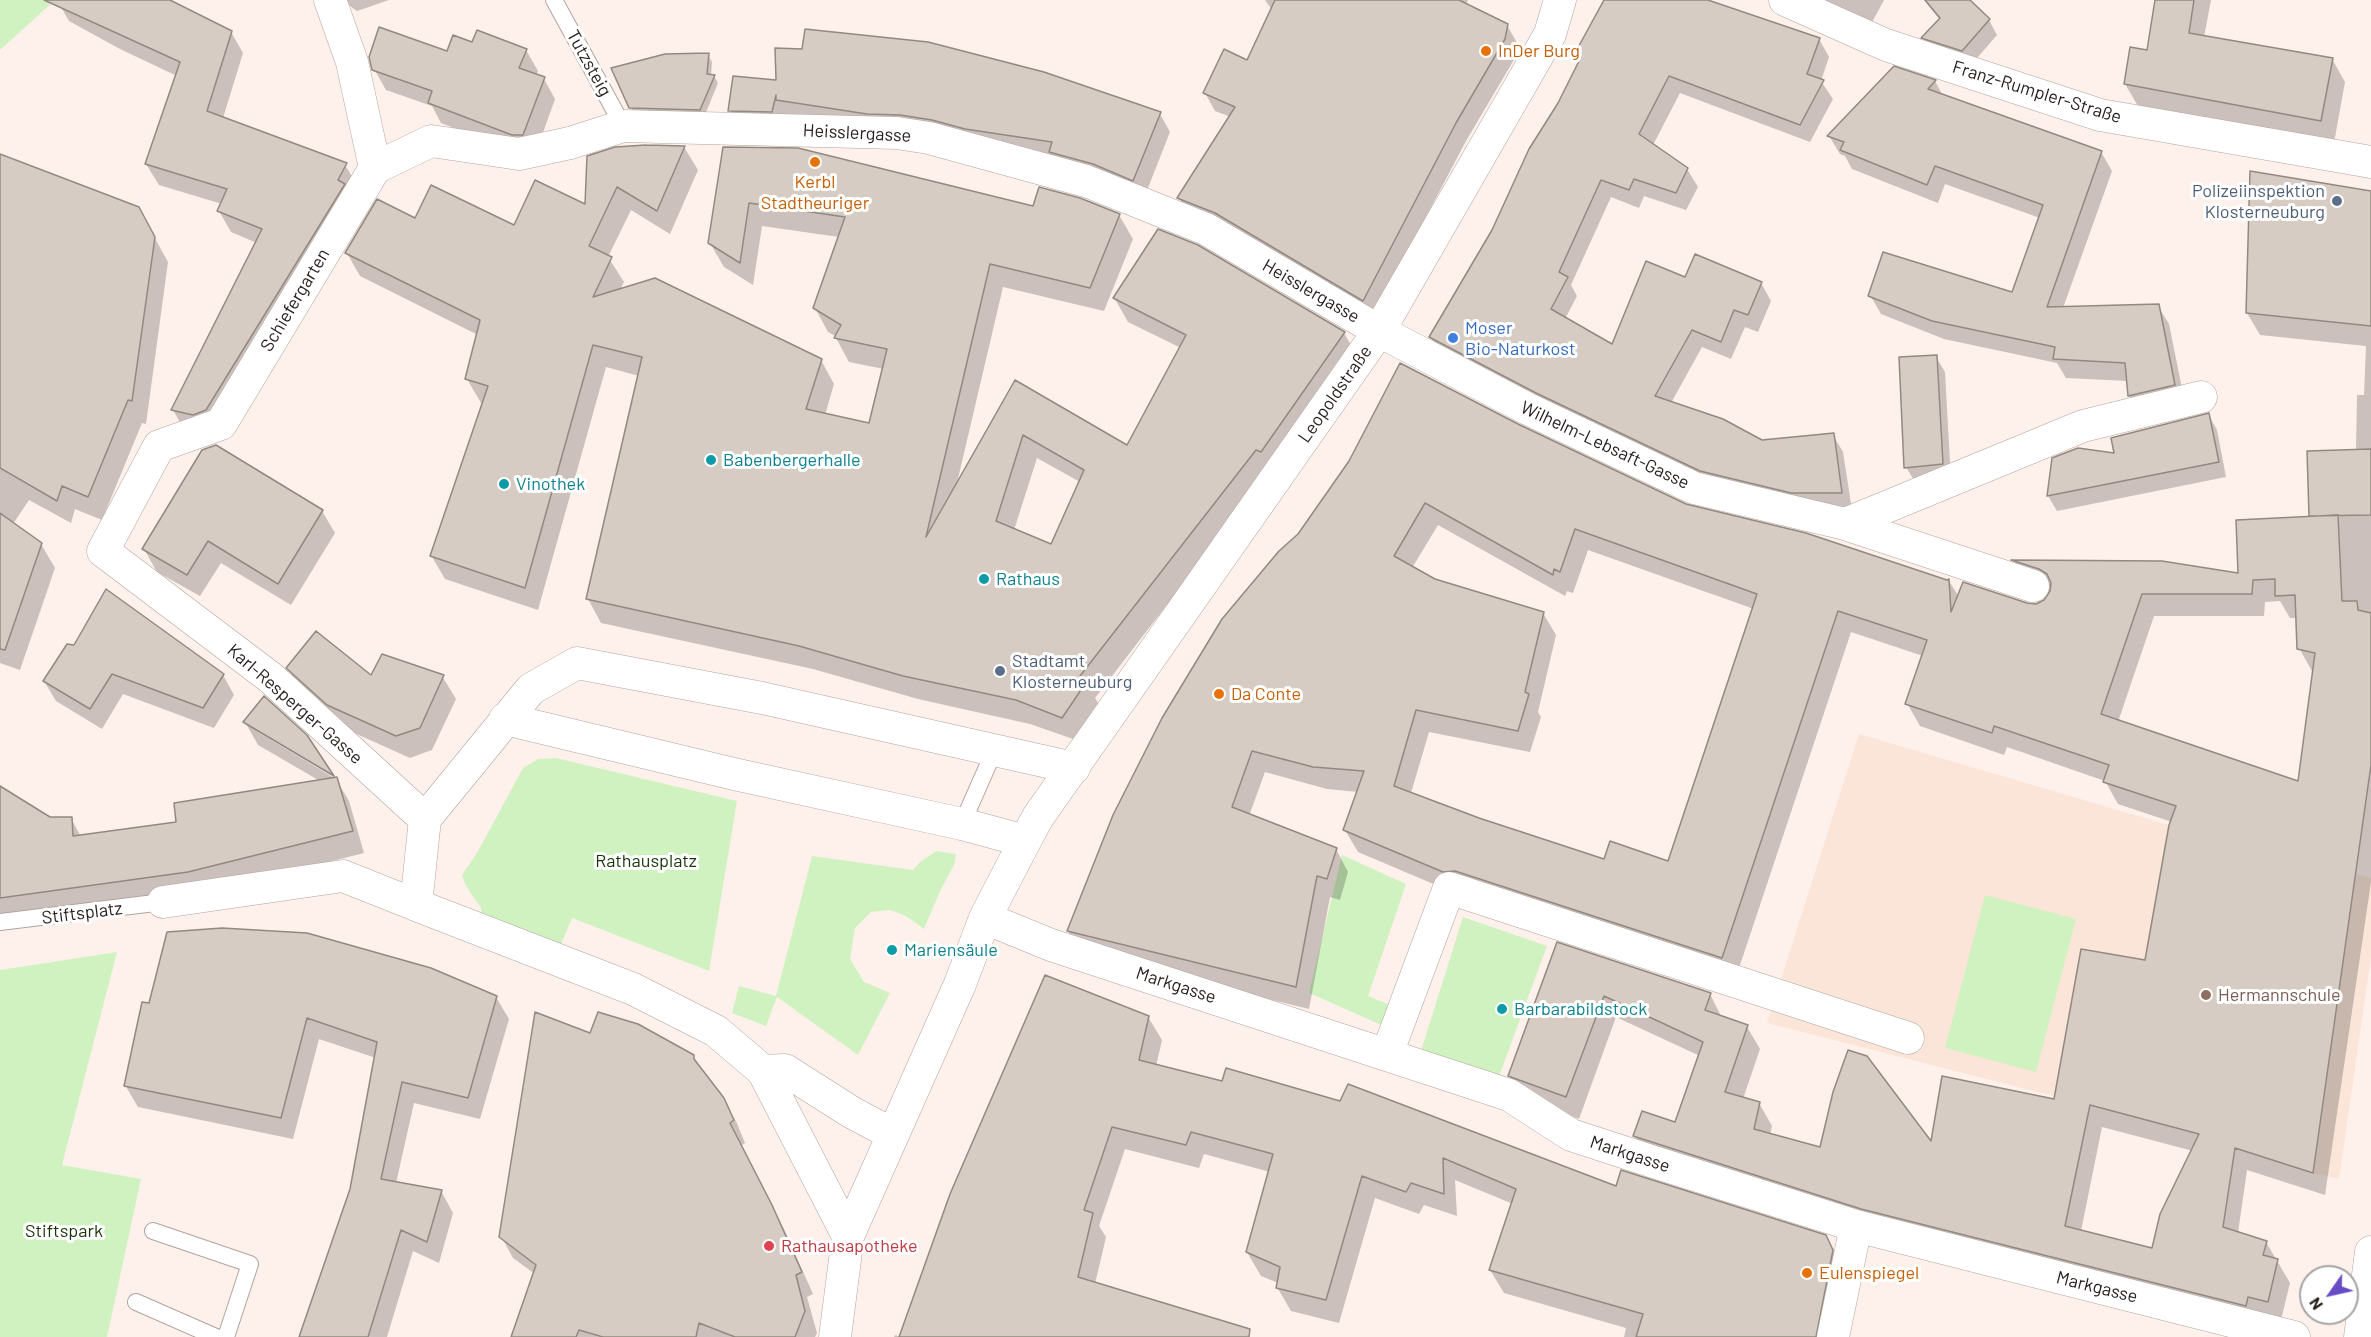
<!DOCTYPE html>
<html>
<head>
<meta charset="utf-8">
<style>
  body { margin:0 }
  #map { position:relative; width:2371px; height:1337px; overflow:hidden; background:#fef0eb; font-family:Barlow,sans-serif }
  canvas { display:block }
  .north { position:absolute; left:2299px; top:1265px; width:60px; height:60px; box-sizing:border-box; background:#fff; border:2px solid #a7a5a4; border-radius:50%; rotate:236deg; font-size:16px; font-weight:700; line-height:24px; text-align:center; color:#231e1c }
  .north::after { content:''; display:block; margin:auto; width:21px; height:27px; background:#684cc5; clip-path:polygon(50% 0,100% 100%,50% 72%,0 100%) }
</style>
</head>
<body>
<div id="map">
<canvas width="2371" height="1337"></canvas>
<div class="north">N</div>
</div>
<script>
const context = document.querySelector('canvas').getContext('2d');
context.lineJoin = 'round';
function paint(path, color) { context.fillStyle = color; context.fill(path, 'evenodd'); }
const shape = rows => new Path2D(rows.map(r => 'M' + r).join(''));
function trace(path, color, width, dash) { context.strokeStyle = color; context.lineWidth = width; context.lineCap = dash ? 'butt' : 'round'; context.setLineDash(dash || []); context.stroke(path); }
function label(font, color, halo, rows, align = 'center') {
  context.font = font + ' Barlow,sans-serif'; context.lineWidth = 6; context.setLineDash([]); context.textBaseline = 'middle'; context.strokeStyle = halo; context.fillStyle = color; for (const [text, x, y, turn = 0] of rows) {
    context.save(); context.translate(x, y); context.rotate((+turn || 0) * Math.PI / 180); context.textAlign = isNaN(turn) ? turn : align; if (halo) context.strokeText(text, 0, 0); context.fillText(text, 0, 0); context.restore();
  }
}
const education = shape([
  [1859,734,2169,825,2371,878,2371,957,2339,1179,2313,1173,2200,1135,2132,1116,1767,1023]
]);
const green = shape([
  [0,0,55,0,0,50],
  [556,758,737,801,709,971,572,918,560,947,482,919,481,908,466,886,462,875,477,853,523,768,538,759],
  [936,851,956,854,954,865,940,891,924,929,906,916,890,910,871,912,855,928,850,959,864,982,890,993,858,1055,777,997,766,1026,732,1013,739,986,776,996,812,856,913,870,920,862],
  [1342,855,1406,884,1368,996,1395,1007,1386,1027,1309,993],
  [1985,895,2076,919,2036,1072,1945,1048],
  [1463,917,1547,946,1498,1079,1421,1051],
  [117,952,62,1165,141,1179,107,1337,0,1337,0,970]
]);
const shadow = shape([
  [57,0,167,0,231,32,243,53,223,118,345,165,358,186,217,431,185,431,173,410,257,243,231,232,219,211,222,204,159,185,146,164,177,76,120,49,69,21],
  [347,0,389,0,357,11,350,6],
  [1265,0,1468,0,1466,5,1507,25,1517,43,1515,58,1466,141,1373,317,1189,216,1179,198,1231,117,1215,111,1205,93,1248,62,1272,10],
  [1606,0,1706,0,1819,39,1829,57,1821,81,1833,99,1810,142,1680,93,1653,145,1687,169,1698,187,1686,210,1644,196,1639,208,1611,197,1571,285,1577,296,1565,319,1613,347,1686,279,1761,283,1771,301,1758,332,1745,327,1731,359,1702,347,1671,403,1762,442,1833,435,1843,452,1852,510,1711,489,1441,355,1431,337,1493,231,1581,60,1577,53],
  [1824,0,1884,0,1869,28],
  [1924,0,1968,0,1989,20,1997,35,1971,65,1932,53,1923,38,1940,20],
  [2157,0,2211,0,2204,37,2332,59,2345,82,2334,143,2138,106,2125,84,2148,52],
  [473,44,526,50,538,71,536,76,544,79,555,99,535,155,524,155,441,123,432,106,386,90,374,69,448,53],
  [708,55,712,62,711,76,714,76,718,83,704,117,635,115,631,107],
  [734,78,1160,114,1170,132,1144,198,1055,159,740,129,730,110],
  [1935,81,1943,96,2101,152,2112,171,2063,308,2158,306,2169,324,2185,403,2140,414,2129,396,2128,381,2066,378,2057,363,1944,339,1881,314,1870,295,2013,294,2040,218,1945,184,1938,203,1852,169,1845,156,1840,154,1829,136],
  [684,147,698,170,670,234,631,210,608,257,624,282,620,290,821,360,834,384,825,415,870,425,884,369,849,362,836,338,837,337,828,332,815,308,839,237,762,226,753,285,724,267,710,243,724,148,1034,208,1119,215,1133,239,1104,311,1003,287,957,483,1015,382,1128,447,1181,348,1128,322,1115,299,1197,247,1344,333,1358,357,1095,698,1100,706,1076,740,1030,724,918,699,813,669,601,623,588,599,639,376,606,367,538,610,445,579,431,555,484,404,481,403,467,379,478,335,360,276,347,253,416,220,514,227,586,207,588,158],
  [1037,458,1080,482,1052,545,1014,530],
  [0,156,152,233,168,262,146,424,142,423,102,520,75,509,71,523,29,500,13,524,41,544,55,568,20,670,0,663],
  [2371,192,2371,882,2325,1195,2247,1170,2238,1233,2266,1242,2290,1283,2280,1324,1648,1159,1635,1136,1676,1124,1700,1056,1616,1017,1579,1119,1523,1098,1510,1076,1558,944,1710,994,1722,1018,1747,1027,1760,1049,1743,1099,1759,1103,1772,1126,1770,1135,1821,1149,1932,1145,2056,1101,2146,962,2172,822,2118,804,2105,781,2007,747,2004,755,1920,726,1907,703,1923,656,1851,632,1735,980,1457,894,1358,852,1345,830,1358,792,1327,789,1265,772,1249,816,1336,849,1348,872,1340,900,1330,897,1309,1009,1081,953,1068,931,1223,620,1520,427,1686,506,1949,581,1959,597,2036,605,2046,601,2052,591,2025,582,2014,561,2161,562,2239,575,2311,518,2308,452,2356,451,2357,395,2364,395,2366,346,2260,335,2247,313],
  [1438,525,1565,596,1567,591,1573,593,1588,550,1754,609,1669,863,1605,861,1479,819,1411,793,1429,732,1530,752,1541,717,1538,712,1556,635,1543,613,1434,580,1412,568],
  [2280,601,2290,618,2297,618,2299,648,2312,671,2314,671,2299,783,2118,722,2154,616,2264,616,2265,602],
  [2102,1127,2193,1151,2153,1249,2081,1231],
  [1936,357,1945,372,1951,480,1915,482,1906,467],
  [2208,414,2217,430,2226,477,2057,511,2048,496,2053,459,2116,455],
  [322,511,335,533,291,605,221,563,200,596,157,572,144,549],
  [68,646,223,675,234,695,214,728,123,694,102,729,56,701,44,681],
  [288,668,372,677,442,676,456,699,432,750,410,758,341,727,301,690],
  [245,722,259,730,258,732,336,779,349,801,364,853,201,894,0,922,0,788,50,819,71,818,81,837,178,823,320,781,258,745],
  [496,997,509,1019,480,1119,414,1103,396,1183,441,1191,453,1213,439,1263,413,1251,387,1337,300,1337,351,1190,376,1058,319,1039,293,1139,138,1107,125,1085,143,1004],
  [1148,1017,1162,1040,1156,1066,1617,1188,1824,1236,1838,1260,1832,1337,1624,1337,1626,1328,1504,1293,1490,1270,1513,1204,1455,1180,1457,1216,1424,1205,1419,1214,1375,1198,1339,1323,1291,1311,1277,1287,1278,1283,1261,1276,1247,1252,1270,1172,1204,1154,1199,1168,1125,1149,1099,1226,1106,1237,1095,1284,1222,1337,894,1337,895,1335,901,1337],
  [591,1035,693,1056,736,1121,745,1143,741,1146,784,1229,813,1294,807,1297,817,1333,815,1337,513,1337,535,1274,513,1258,501,1236]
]);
const building = shape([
  [44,0,170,0,232,31,207,111,347,163,338,180,345,184,206,410,193,415,171,410,262,229,217,211,227,189,145,164,180,62,44,0],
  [1275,0,1459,0,1508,24,1505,39,1456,123,1363,301,1215,213,1177,198,1235,107,1203,93,1224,49,1247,60,1275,0],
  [1604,0,1708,0,1820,38,1807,74,1824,80,1800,125,1669,76,1639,134,1688,168,1676,193,1634,179,1629,190,1601,180,1559,272,1568,277,1551,309,1612,344,1646,261,1685,277,1695,254,1762,282,1748,315,1734,310,1721,342,1692,330,1655,396,1723,419,1762,440,1834,433,1842,493,1791,493,1700,471,1536,393,1429,337,1492,230,1529,149,1558,103,1581,57,1575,53,1604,0],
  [1925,0,1970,0,1990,19,1962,51,1921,38,1940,18,1925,0],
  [2155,0,2194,0,2189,33,2333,58,2321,121,2124,84,2130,47,2147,50,2155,0],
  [379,27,447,51,453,35,472,42,477,30,527,49,519,68,545,77,523,135,512,135,428,103,432,91,372,70,369,57,379,27],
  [805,29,928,42,1044,72,1161,112,1133,181,1093,164,1049,152,1052,142,965,129,932,120,900,115,867,114,776,100,776,95,772,112,728,111,733,76,776,80,775,48,802,49,805,29],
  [709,53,707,74,715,75,700,110,629,108,611,68,665,54,709,53],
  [1894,66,1936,80,1928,89,2102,151,2047,307,2159,304,2175,385,2128,396,2125,363,2053,359,2055,347,1932,321,1868,296,1883,252,2012,292,2043,205,1935,166,1927,185,1840,150,1844,142,1827,136,1894,66],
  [646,145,685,146,657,211,617,187,589,246,612,257,593,297,655,278,822,359,806,409,869,423,887,349,834,338,841,325,813,308,845,217,749,203,740,263,708,243,723,147,798,148,1033,206,1039,187,1080,198,1120,214,1090,288,990,264,926,537,1015,380,1127,445,1186,335,1113,298,1158,229,1198,245,1345,332,1261,452,1256,450,1080,676,1087,681,1062,718,1016,700,903,676,799,646,586,599,642,357,593,345,525,588,430,556,488,386,465,379,480,320,345,253,377,199,415,218,431,185,514,225,535,180,585,204,587,156,615,147,646,145],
  [1023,435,1084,470,1051,544,996,521,1023,435],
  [0,154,139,207,155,237,132,401,128,400,88,497,62,486,57,501,0,468,0,154],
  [2250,171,2371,191,2371,326,2246,313,2250,171],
  [1937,355,1943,464,1904,468,1899,357,1937,355],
  [1400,363,1520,425,1686,504,1806,533,1947,580,1949,579,1951,612,1963,582,2027,603,2036,604,2044,600,2050,591,2051,583,2047,574,2039,569,2011,560,2162,561,2238,573,2236,520,2338,515,2342,601,2357,601,2358,610,2371,613,2371,765,2313,1173,2235,1148,2223,1227,2267,1241,2263,1255,2278,1259,2268,1302,2248,1297,2246,1306,1861,1209,1633,1136,1642,1111,1675,1122,1703,1042,1604,996,1566,1097,1508,1076,1557,942,1711,993,1705,1010,1748,1025,1725,1092,1760,1102,1754,1129,1820,1147,1833,1092,1848,1050,1867,1056,1931,1141,1942,1076,2054,1099,2081,949,2145,960,2169,825,2176,806,2103,782,2109,765,1994,726,1992,733,1905,704,1927,640,1838,611,1722,958,1455,871,1443,872,1343,830,1364,771,1313,767,1252,751,1232,807,1337,848,1327,879,1317,876,1296,987,1067,931,1113,815,1162,718,1222,619,1279,551,1298,534,1349,461,1400,363],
  [1425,503,1553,575,1554,569,1560,572,1575,529,1757,594,1668,861,1610,841,1604,859,1479,818,1394,786,1416,710,1518,731,1529,694,1525,692,1544,612,1435,579,1394,556,1425,503],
  [2275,579,2275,596,2295,595,2297,649,2315,653,2298,781,2101,714,2142,594,2252,594,2253,580,2275,579],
  [2090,1105,2199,1134,2160,1214,2152,1248,2065,1226,2090,1105],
  [2209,413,2219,462,2047,496,2052,458,2078,448,2114,453,2111,438,2209,413],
  [216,445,323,510,278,584,208,541,187,575,142,549,202,450,216,445],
  [2371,449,2371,515,2309,516,2307,451,2371,449],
  [0,513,42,543,5,650,0,649,0,513],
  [106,589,224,674,203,708,112,674,90,709,43,681,67,644,74,645,106,589],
  [316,631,371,675,382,654,444,675,420,728,396,736,327,705,286,668,316,631],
  [264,696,307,735,334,776,243,722,264,696],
  [337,777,353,831,188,872,0,898,0,786,50,817,72,817,73,836,176,822,174,803,337,777],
  [222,928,307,933,431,968,497,996,468,1098,402,1082,381,1179,442,1190,427,1242,401,1230,368,1337,299,1337,350,1189,377,1042,307,1018,281,1118,124,1086,142,1002,149,1003,167,932,222,928],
  [1045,975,1149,1016,1139,1060,1222,1081,1226,1068,1340,1101,1348,1084,1616,1186,1621,1170,1826,1235,1833,1250,1816,1337,1636,1337,1643,1314,1489,1270,1516,1189,1443,1158,1444,1194,1411,1183,1406,1192,1362,1176,1326,1300,1276,1288,1280,1267,1246,1252,1273,1154,1191,1132,1186,1145,1112,1127,1084,1210,1093,1213,1078,1277,1250,1329,1249,1337,899,1337,950,1194,1045,975],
  [535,1012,590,1033,598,1012,638,1024,694,1055,694,1059,724,1098,734,1120,730,1123,772,1205,802,1272,796,1275,805,1311,795,1337,735,1337,699,1323,696,1337,603,1337,579,1330,576,1337,511,1337,536,1265,499,1237,535,1012]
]);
const lane = shape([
  [554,0,623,126],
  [962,824,995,749],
  [0,922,163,902],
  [153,1231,250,1264,226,1337],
  [136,1302,216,1337]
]);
const street = shape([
  [330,0,352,62,375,168,221,424,159,446,103,551,271,678,425,819],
  [1785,0,1886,45,2100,115,2371,162],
  [375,168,431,141,519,154,570,143,623,126,897,133,929,138,1086,181,1206,229,1379,331,1528,409,1694,488,1845,524,2033,586],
  [1845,524,2083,426,2201,397],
  [505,719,734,774,962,824,1025,841],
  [163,902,343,876,416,905],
  [985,918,1051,945,1509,1095,1571,1135,1654,1162,1856,1226,2294,1337],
  [1387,1054,1449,888,1908,1038],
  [763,1071,785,1070,851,1112,892,1134],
  [848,1236,763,1071,716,1031,633,989,416,905,425,819,531,689,577,663,762,698,1074,768],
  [835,1337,848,1236,960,984,985,918,1025,841,1038,817,1379,331,1550,34,1560,0],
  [1833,1337,1856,1226],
  [2360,1337,2371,1252]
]);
const markers = [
  [1486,51,6,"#e8710a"],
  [815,162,6,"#e8710a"],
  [2337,201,6,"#5c6f8a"],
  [1453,338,6,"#3f7fe0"],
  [711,460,6,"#0f9aa8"],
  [504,484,6,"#0f9aa8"],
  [984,579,6,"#0f9aa8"],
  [1000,671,6,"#5c6f8a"],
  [1219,694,6,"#e8710a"],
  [892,950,6,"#0f9aa8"],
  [2206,995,6,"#8d6e63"],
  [1502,1009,6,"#0f9aa8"],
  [769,1246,6,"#e0444e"],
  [1807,1273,6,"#e8710a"]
];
const foodNames = [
  ["InDer Burg",1498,51],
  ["Kerbl",815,182,"center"],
  ["Stadtheuriger",815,203,"center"],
  ["Da Conte",1231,694],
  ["Eulenspiegel",1819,1273]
];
const streetNames = [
  ["Tutzsteig",589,63,61],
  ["Franz-Rumpler-Straße",2037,92,17],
  ["Heisslergasse",857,133,3],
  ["Heisslergasse",1311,291,30],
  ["Schiefergarten",295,300,-59],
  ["Leopoldstraße",1335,394,-55],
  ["Wilhelm-Lebsaft-Gasse",1605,445,25],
  ["Karl-Resperger-Gasse",295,704,41],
  ["Stiftsplatz",82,913,-7],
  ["Markgasse",1176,985,18],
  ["Markgasse",1630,1154,18],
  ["Markgasse",2097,1287,14]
];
const serviceNames = [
  ["Polizeiinspektion",2325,191],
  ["Klosterneuburg",2325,212],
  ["Stadtamt",1012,661,"left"],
  ["Klosterneuburg",1012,682,"left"]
];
const shopNames = [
  ["Moser",1465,328],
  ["Bio-Naturkost",1465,349]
];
const cultureNames = [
  ["Babenbergerhalle",723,460],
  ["Vinothek",516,484],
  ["Rathaus",996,579],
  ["Mariensäule",904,950],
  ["Barbarabildstock",1514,1009]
];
const parkNames = [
  ["Rathausplatz",646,861],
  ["Stiftspark",64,1231]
];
const educationNames = [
  ["Hermannschule",2218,995]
];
const healthNames = [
  ["Rathausapotheke",781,1246]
];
paint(education, '#fbe5d8');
paint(green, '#d0f2c1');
paint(shadow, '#0003');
paint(building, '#d6ccc3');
trace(building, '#928980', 1.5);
trace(lane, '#b1a49f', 18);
trace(street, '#b1a49f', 33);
trace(lane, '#fff', 16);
trace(street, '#fff', 32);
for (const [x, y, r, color] of markers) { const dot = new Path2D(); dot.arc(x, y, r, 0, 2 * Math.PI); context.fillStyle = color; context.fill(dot); trace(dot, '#fff', 2); }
label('18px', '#c56008', '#fff', foodNames, 'left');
label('18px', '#231e1c', '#fff', streetNames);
label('18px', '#4e5e75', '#fff', serviceNames, 'right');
label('18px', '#366cbe', '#fff', shopNames, 'left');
label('18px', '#0d838f', '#fff', cultureNames, 'left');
label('18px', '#193509', '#fff', parkNames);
label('18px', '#785e54', '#fff', educationNames, 'left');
label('18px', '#be3a42', '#fff', healthNames, 'left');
</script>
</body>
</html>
